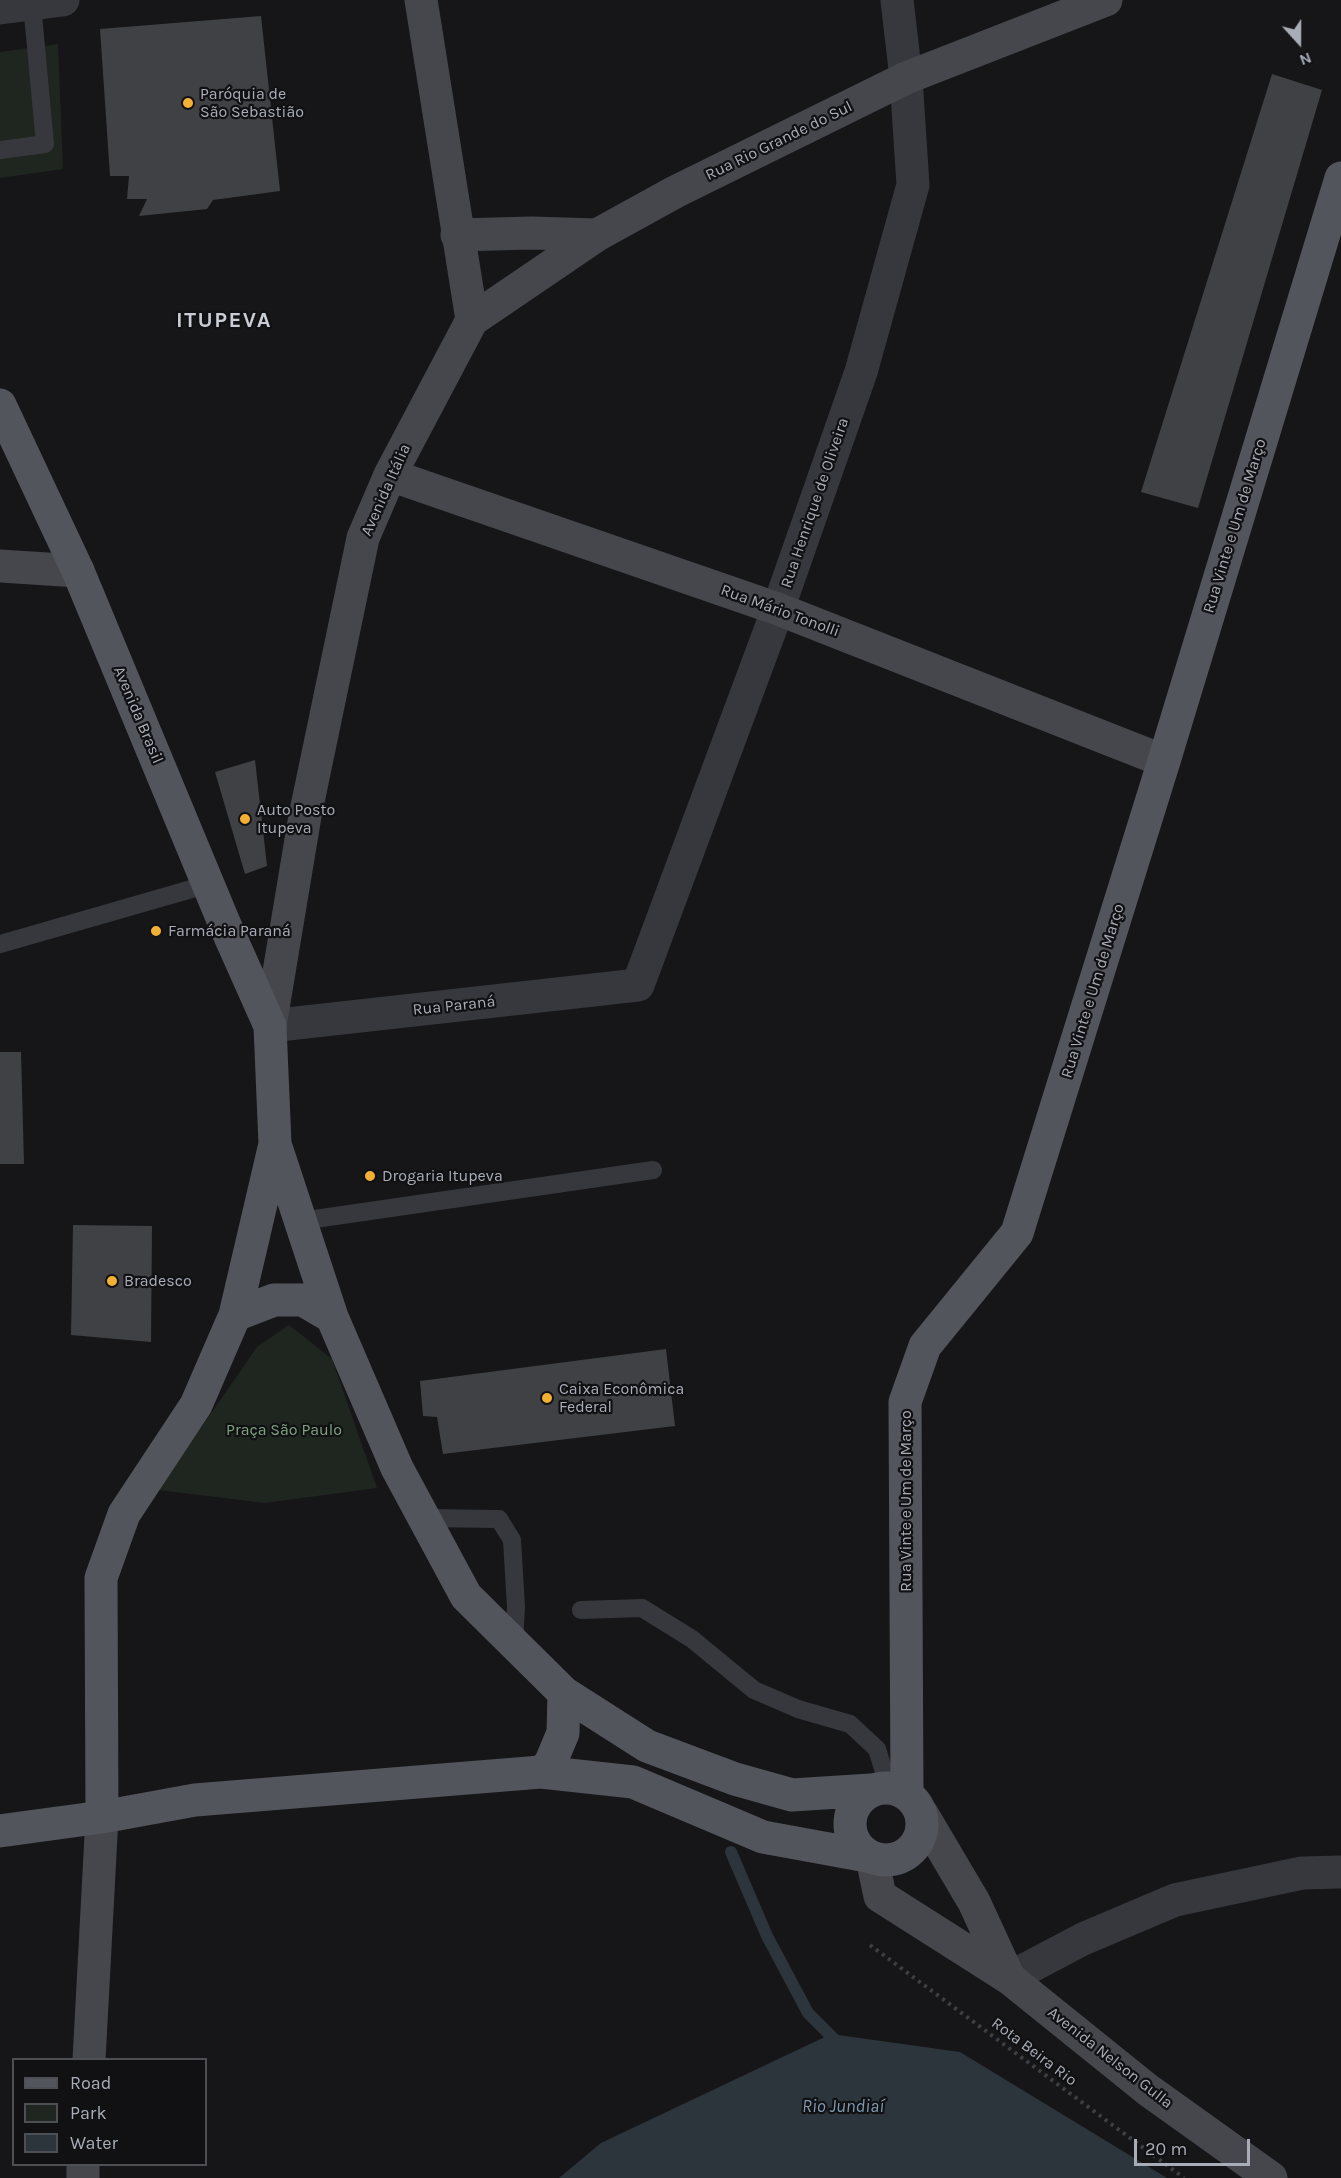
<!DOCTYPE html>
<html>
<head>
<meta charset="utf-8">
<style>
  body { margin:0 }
  #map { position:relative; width:1341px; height:2178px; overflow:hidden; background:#161618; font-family:Karla,sans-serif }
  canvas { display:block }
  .legend { position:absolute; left:12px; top:2058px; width:195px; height:108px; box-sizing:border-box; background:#111113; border:2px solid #4d4f55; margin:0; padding:8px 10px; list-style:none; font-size:18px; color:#a8adb8 }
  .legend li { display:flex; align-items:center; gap:12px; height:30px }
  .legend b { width:30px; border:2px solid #4d4f55 }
  .north { position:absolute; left:1269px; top:12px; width:60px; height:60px; -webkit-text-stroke:4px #111113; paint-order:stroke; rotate:159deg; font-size:16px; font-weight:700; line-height:24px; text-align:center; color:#a8adb8 }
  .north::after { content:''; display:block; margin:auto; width:21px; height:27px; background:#a8adb8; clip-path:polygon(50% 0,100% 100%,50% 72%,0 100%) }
  .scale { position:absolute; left:1134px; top:2139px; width:116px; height:27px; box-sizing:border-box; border:3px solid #a8adb8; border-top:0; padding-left:8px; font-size:18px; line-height:21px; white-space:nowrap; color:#a8adb8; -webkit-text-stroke:4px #111113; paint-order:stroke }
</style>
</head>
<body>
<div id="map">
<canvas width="1341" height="2178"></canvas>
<ul class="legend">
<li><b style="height:8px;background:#53555c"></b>Road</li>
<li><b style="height:16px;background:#1e261f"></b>Park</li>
<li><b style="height:16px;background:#2c353c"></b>Water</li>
</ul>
<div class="north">N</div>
<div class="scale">20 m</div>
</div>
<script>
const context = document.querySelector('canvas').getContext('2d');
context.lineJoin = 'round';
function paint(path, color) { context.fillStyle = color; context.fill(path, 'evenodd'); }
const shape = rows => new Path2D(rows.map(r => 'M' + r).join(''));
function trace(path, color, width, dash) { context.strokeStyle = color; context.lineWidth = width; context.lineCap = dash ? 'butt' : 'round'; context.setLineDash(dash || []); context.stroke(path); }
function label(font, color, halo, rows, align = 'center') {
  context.font = font + ' Karla,sans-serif'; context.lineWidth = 4.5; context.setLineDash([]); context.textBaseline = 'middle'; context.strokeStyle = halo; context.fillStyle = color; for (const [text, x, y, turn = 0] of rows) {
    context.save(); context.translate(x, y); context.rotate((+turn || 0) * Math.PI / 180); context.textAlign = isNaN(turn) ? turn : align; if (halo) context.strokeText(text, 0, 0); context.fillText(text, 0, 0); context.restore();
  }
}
const green = shape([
  [58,44,63,169,0,178,0,52],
  [289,1325,332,1359,377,1488,265,1503,158,1490,257,1347]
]);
const water = shape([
  [831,2034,960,2052,1167,2178,559,2178,601,2143]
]);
const stream = shape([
  [731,1852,767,1936,808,2013,840,2045]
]);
const building = shape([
  [261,16,280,191,213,200,207,209,139,216,147,199,127,199,129,176,110,176,100,29],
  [1272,74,1322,90,1198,508,1141,492],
  [255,760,267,866,245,874,215,772],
  [0,1052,21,1052,24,1164,0,1164],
  [73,1225,152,1226,151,1342,71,1335],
  [666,1349,675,1426,443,1454,437,1417,423,1416,420,1381]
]);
const path = shape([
  [870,1945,1184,2178]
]);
const lane = shape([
  [0,150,45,144,32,4],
  [0,944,209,884],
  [301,1221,653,1170],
  [424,1518,499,1519,512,1540,516,1607,514,1643],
  [581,1610,642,1608,692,1639,754,1690,798,1709,850,1724,877,1749,889,1788]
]);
const street = shape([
  [0,8,63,0],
  [270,1026,638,985,778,609,861,372,913,185,906,78,897,0],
  [1009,1978,1083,1939,1175,1900,1302,1873,1341,1872]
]);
const secondary = shape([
  [457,235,532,233,597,235],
  [472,320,597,235,675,192,906,78,1106,0],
  [390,475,778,609,1164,761],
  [0,566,78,571],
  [270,1026,305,816,363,538,390,475,472,320,421,0],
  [922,1814,974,1902,1009,1978],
  [872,1858,880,1896,1009,1978,1148,2090,1271,2178],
  [89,2060,102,1817],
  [83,2178,83,2164]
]);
const primary = shape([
  [0,405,78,571,225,925,270,1026,275,1144,332,1317,397,1468,466,1596,564,1693,647,1746,735,1779,792,1795,871,1790],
  [235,1315,274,1300,303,1300,332,1317],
  [541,1772,550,1764,563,1733,564,1693],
  '850 1824a36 36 0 1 1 72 0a36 36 0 1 1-72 0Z',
  [907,1793,905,1402,925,1346,1017,1233,1164,761,1341,178],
  [102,1817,101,1578,124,1514,196,1405,235,1315,275,1144],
  [0,1831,102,1817,195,1800,541,1772,633,1782,763,1837,867,1856]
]);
const markers = [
  [188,103,6,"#f2b134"],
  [245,819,6,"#f2b134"],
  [156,931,6,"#f2b134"],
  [370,1176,6,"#f2b134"],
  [112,1281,6,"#f2b134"],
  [547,1398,6,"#f2b134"]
];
const poiNames = [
  ["Paróquia de",200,94],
  ["São Sebastião",200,112],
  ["Auto Posto",257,810],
  ["Itupeva",257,828],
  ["Farmácia Paraná",168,931],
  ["Drogaria Itupeva",382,1176],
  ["Bradesco",124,1281],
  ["Caixa Econômica",559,1389],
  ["Federal",559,1407]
];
const streetNames = [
  ["Rua Rio Grande do Sul",779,141,-26],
  ["Avenida Itália",386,490,-66],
  ["Rua Henrique de Oliveira",815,503,-71],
  ["Rua Vinte e Um de Março",1235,526,-73],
  ["Rua Mário Tonolli",780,611,20],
  ["Avenida Brasil",138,715,67],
  ["Rua Vinte e Um de Março",1093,991,-73],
  ["Rua Paraná",454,1006,-6],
  ["Rua Vinte e Um de Março",906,1501,-90],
  ["Rota Beira Rio",1034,2052,37],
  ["Avenida Nelson Gulla",1110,2058,38]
];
const parkNames = [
  ["Praça São Paulo",284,1430]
];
const waterNames = [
  ["Rio Jundiaí",843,2107]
];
const districtNames = [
  ["ITUPEVA",224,321]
];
paint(green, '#1e261f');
paint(water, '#2c353c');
trace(stream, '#2c353c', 12);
paint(building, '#404145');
trace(path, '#3d3f44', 4, [3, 4.5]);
trace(lane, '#37383d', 18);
trace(street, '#37383d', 33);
trace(secondary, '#45474d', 33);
trace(primary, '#53555c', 33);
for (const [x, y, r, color] of markers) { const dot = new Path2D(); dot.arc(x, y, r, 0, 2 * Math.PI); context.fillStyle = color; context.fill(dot); trace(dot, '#111113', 2); }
label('16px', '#a8adb8', '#111113', poiNames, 'left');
label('16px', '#a8adb8', '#111113', streetNames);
label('16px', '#7fa381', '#111113', parkNames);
label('italic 18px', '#7f9bb3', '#111113', waterNames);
context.letterSpacing = '1.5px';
label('bold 22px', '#c9ccd4', '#111113', districtNames);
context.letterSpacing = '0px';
</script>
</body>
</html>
